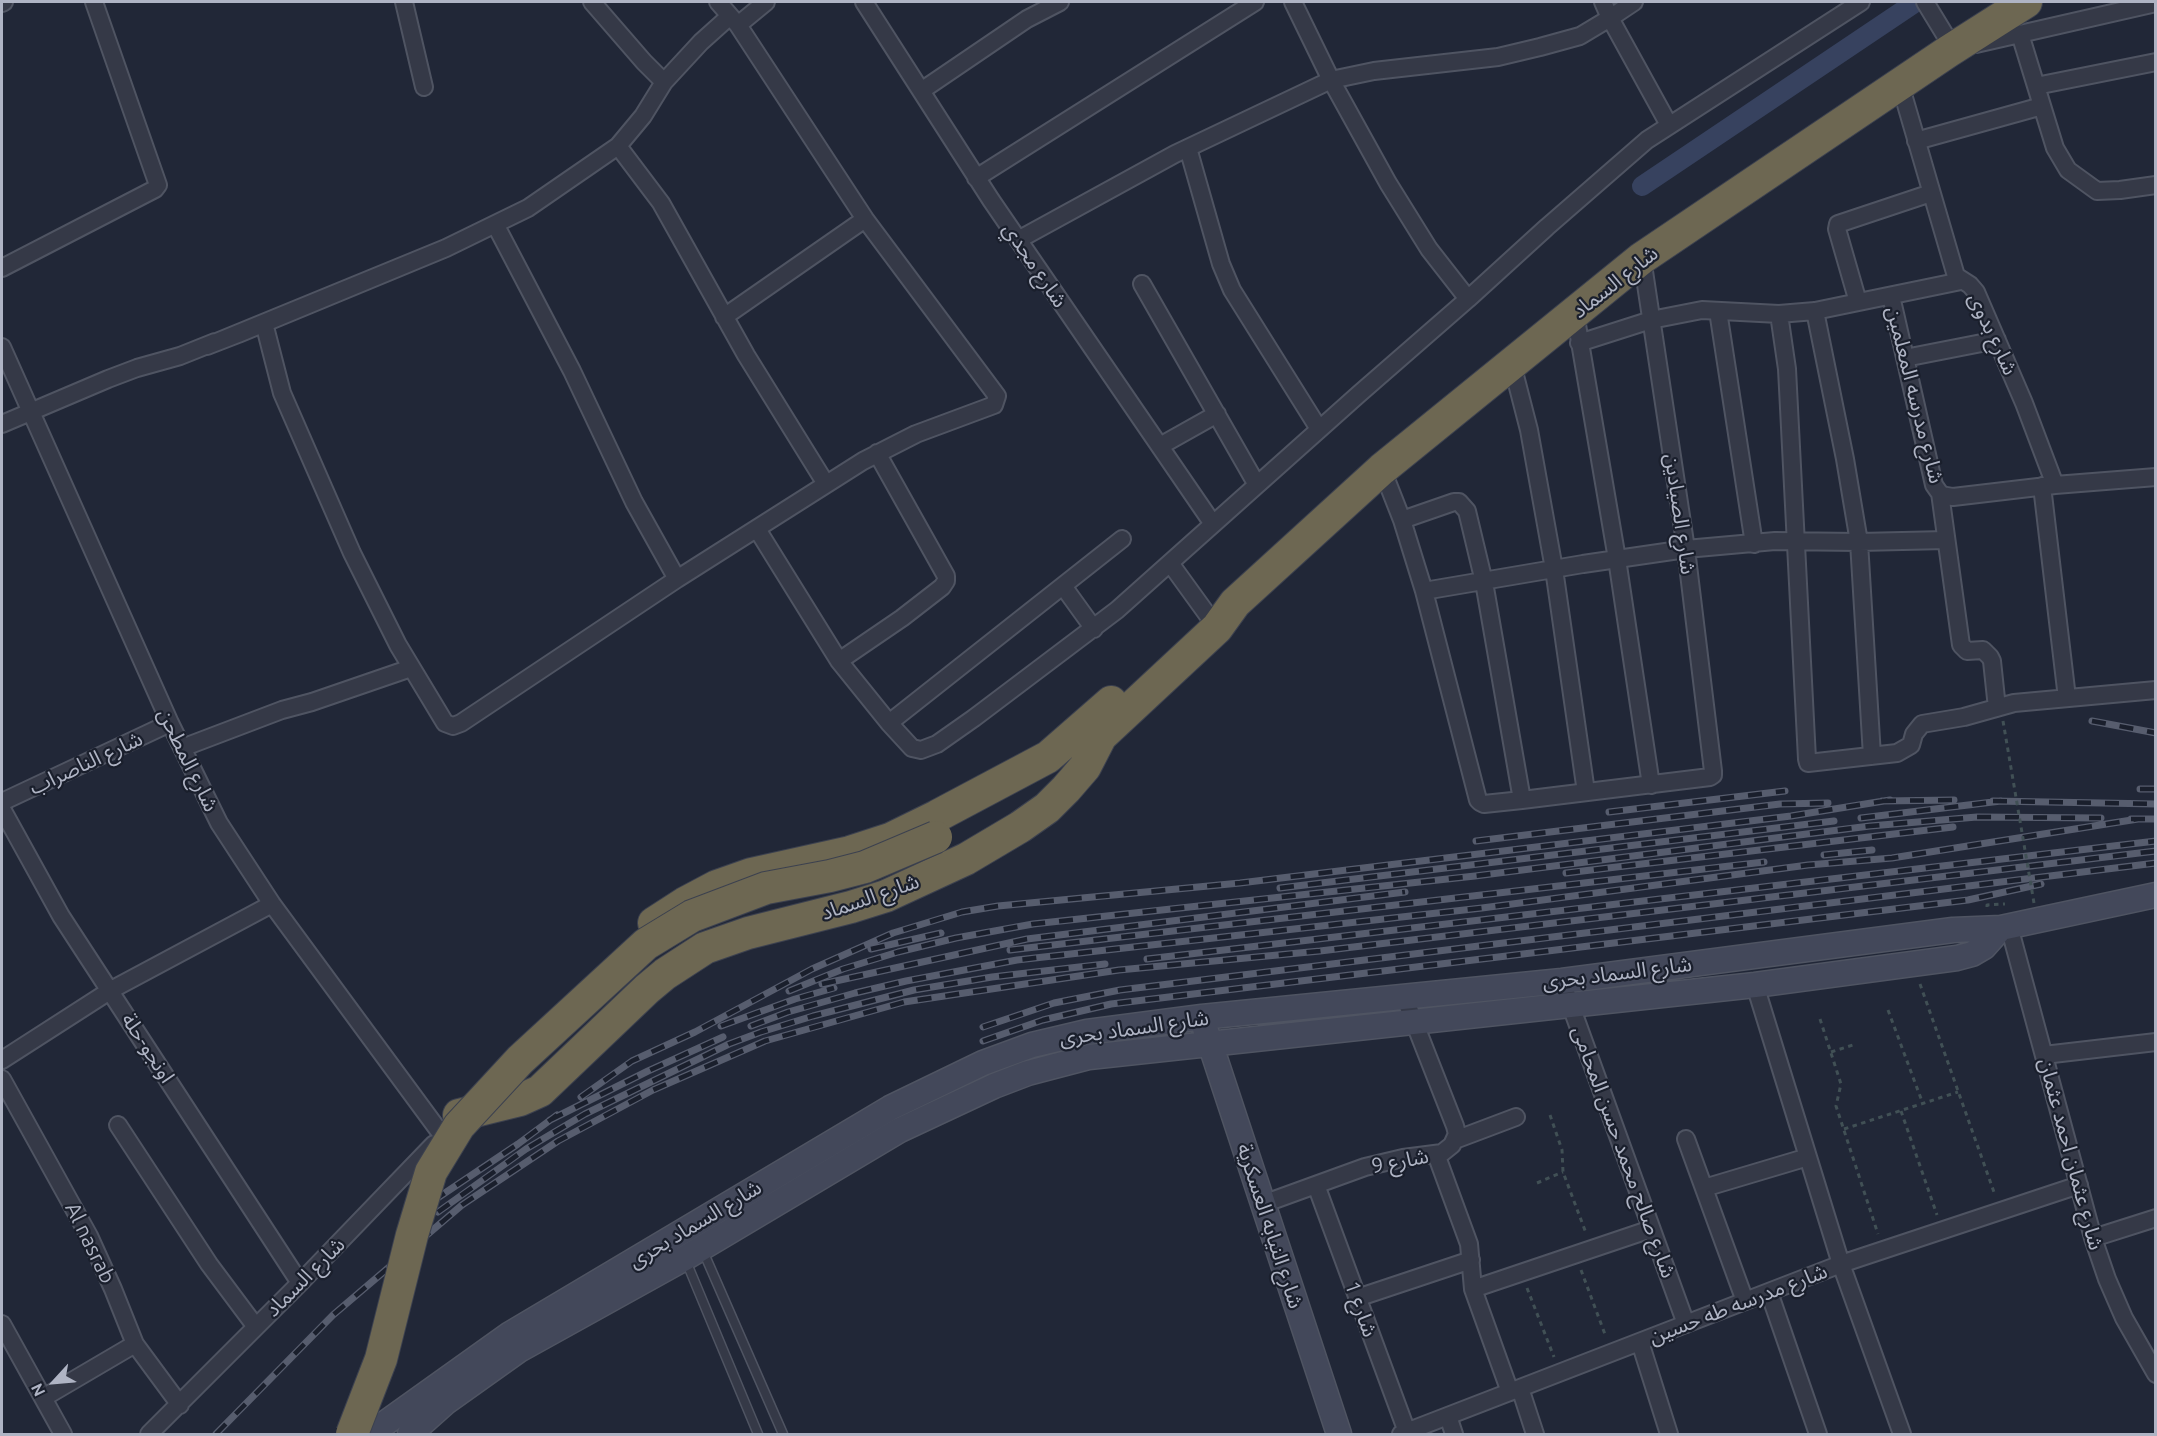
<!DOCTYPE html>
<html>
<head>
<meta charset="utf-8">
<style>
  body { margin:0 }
  #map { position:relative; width:2157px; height:1436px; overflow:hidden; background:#212737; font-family:Ubuntu,sans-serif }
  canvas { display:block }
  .frame { position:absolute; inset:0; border:3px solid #afb4c4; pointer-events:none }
  .north { position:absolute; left:24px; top:1352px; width:60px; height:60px; -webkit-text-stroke:4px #1a1f2c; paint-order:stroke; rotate:244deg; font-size:16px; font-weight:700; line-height:24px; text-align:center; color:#afb4c4 }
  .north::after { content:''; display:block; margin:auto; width:21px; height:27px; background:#afb4c4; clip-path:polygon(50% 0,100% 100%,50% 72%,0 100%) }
</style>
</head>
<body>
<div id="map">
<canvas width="2157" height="1436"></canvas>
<div class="frame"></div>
<div class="north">N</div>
</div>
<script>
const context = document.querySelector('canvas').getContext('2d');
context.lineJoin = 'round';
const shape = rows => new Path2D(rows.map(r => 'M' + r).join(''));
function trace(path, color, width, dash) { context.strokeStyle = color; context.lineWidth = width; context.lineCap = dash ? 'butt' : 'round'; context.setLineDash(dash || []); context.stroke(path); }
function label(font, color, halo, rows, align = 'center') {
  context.font = font + ' Ubuntu,"Noto Sans Arabic",sans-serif'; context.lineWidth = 4.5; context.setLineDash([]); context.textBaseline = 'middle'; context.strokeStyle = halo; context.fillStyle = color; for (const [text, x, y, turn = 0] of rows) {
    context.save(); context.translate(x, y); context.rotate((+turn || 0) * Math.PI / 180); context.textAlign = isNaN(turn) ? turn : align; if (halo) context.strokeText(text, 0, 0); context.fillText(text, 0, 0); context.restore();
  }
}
const canal = shape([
  [1642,186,1916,2]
]);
const path = shape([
  [1987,907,1987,905,2005,904],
  [1920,984,1995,1195],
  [1888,1010,1923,1104],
  [1820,1019,1841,1084,1836,1106,1878,1234],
  [1831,1052,1853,1045],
  [1901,1111,1937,1215],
  [1550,1115,1562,1150,1563,1172,1586,1233],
  [1844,1129,1958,1092],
  [1537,1183,1563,1172],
  [1581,1270,1606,1337],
  [1527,1288,1554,1357]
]);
const lane = shape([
  [703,1251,783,1434],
  [686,1261,758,1434]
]);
const street = shape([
  [404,2,424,87],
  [864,2,991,200,1213,524],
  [1293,2,1331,80,1388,183,1429,249,1468,299],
  [1603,2,1610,18,1669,125],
  [1925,2,1953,48],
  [2,3,4,2],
  [738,25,766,2],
  [2020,34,2055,148,2068,170,2097,191,2120,190,2156,185],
  [1976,44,2156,3],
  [664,82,701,42,730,16],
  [1900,84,1956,276,1970,285,1976,292,2024,403,2055,485],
  [2036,86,2156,62],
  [921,91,1027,19,1060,2],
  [1916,141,2042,106],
  [618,146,661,203,746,355,826,484],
  [1188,148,1221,264,1232,290,1319,429],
  [976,178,1255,2],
  [495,224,572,371,634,502,677,579],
  [1018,240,1175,154,1331,80,1374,71,1498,57,1540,47,1580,36,1610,18,1634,2],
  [446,248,207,346,238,334,446,248,528,208,618,146,643,116,664,82,644,62,592,2],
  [2,268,155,189,158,185,94,2],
  [1142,284,1257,485],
  [1891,296,1934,485,1941,495,1953,497,2055,485,2156,477],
  [1858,302,1837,229,1838,224,1931,193],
  [1718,311,1754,544],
  [1815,311,1845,459,1859,542,1872,756],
  [1575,313,1617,559,1651,785],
  [1779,314,1787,369,1807,759,1808,763,1897,753,1911,745,1914,734,1922,724,1964,717,2014,703,2156,690],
  [724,317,865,219],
  [264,323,282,393,352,553,398,645,445,723,453,726,461,723,677,579,863,461,916,434,994,405,997,396,865,219,738,25,718,2],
  [1579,343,1651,320,1702,310,1779,314,1815,311,1961,281],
  [2,347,170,723,219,823,272,904,442,1135],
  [1905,358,1997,340],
  [1512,364,1529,430,1554,569,1586,792],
  [2,424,108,379,137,368,180,356,215,342],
  [1160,446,1217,414],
  [1382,469,1402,520,1424,591,1478,800,1480,802,1484,804,1522,800,1710,777,1713,775,1713,771,1686,549,1642,258],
  [2042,486,2067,698],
  [1940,493,1961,645,1967,651,1983,650,1990,657,1992,661,1997,708],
  [1402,520,1454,502,1459,502,1467,511,1484,582,1522,800],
  [757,529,839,661,889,723,912,748,921,750,937,744,974,718,1117,610,1359,394,1468,299,1547,227,1647,140,1861,2],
  [1170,563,1217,628],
  [1063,586,1094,629],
  [1424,591,1583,564,1686,549,1775,541,1859,542,1946,540],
  [839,661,902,618,942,587,946,581,946,576,877,453],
  [889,723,1122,539],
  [182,748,282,710,312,702,411,668],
  [2,802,170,723],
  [2,809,61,916,300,1283],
  [2009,926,2093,1238,2107,1279,2124,1318,2156,1374],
  [1755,985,1841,1264,1902,1434],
  [1567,995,1686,1324],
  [2044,1055,2156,1042],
  [2,1060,111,990,272,904],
  [2,1079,89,1236,113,1289,135,1344,180,1405],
  [118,1125,209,1264,256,1327],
  [1686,1139,1745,1301],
  [1455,1140,1516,1117],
  [1436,1154,1469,1244,1473,1289,1510,1392],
  [1316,1185,1407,1432],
  [1704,1188,1808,1157],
  [1263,1204,1365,1167,1403,1158,1442,1153,1452,1145,1457,1134,1455,1126,1404,996],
  [2093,1238,2156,1218],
  [1473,1289,1651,1229],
  [1769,1292,1818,1434],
  [1357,1298,1471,1260],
  [2,1324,63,1434],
  [1640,1342,1669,1434],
  [1520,1388,1535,1434],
  [43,1398,135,1344],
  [1448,1416,1454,1434],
  [149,1434,300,1283,434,1144],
  [1401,1434,1841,1264,2079,1185]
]);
const secondary = shape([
  [1205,1028,1339,1434],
  [370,1434,510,1334,890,1108,983,1063,1032,1045,1087,1032,1202,1017,1562,981,1953,930,2001,928,2156,895],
  [410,1434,446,1402,519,1350,685,1258,900,1130,994,1086,1028,1073,1089,1057,1755,985,1957,958,1972,954,1984,947,2001,928]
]);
const highway = shape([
  [654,923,685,903,717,886,751,874,850,852,890,839,937,816,1048,757,1111,702],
  [459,1115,520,1100,540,1091,647,989,665,974,705,948,748,933,851,907,886,896,966,859,1020,827,1047,808,1066,789,1085,767,1101,736,1217,628,1235,603,1382,469,1642,258,1949,51,2026,2]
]);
const rail = shape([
  [2092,721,2156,733],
  [2140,789,2156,789],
  [1882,801,1954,800],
  [1993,801,2156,804],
  [1609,812,1785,791],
  [1861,818,2001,801],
  [2131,819,2156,819],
  [1476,841,1780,804,1828,803],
  [1824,855,1872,850],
  [1566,873,1953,827],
  [1280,888,1834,821],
  [871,949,941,933],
  [1010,950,1764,862],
  [1147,959,2156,841],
  [822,984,1027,939,1405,892],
  [789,991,843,969,898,952,956,938,1033,924,1475,876,1870,826,1977,817,2101,818],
  [721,1026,795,999,834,988],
  [751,1026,788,1012,855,993,906,981,1017,960,1482,908,1808,865,1892,858,2138,819],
  [983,1027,1054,1003,1120,990,2156,863],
  [983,1041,1043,1020,1111,1004,1968,900,2041,884],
  [581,1097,632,1061,695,1032,812,969,893,933,962,912,998,906,1240,883,1791,816,1890,800],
  [550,1120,648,1071,723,1037],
  [433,1201,518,1144,557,1115],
  [438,1212,526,1149,585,1114,729,1044,761,1032,813,1016,914,990,992,977,1105,964],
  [216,1434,333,1315,462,1205,558,1141,653,1090,765,1041,904,1002,1119,970,1320,951,2156,851]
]);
const pathBridge = shape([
  [2003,721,2034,903]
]);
const highwayBridge = shape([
  [352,1434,381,1359,412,1235,431,1172,459,1126,520,1060,646,944,692,916,766,888,830,876,865,867,936,837]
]);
const streetNames = [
  ["شارع مجدي",1035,265,56],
  ["شارع السماد",1615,282,-38],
  ["شارع بدوى",1993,334,65],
  ["شارع مدرسه المعلمين",1915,395,76],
  ["شارع الصيادين",1680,514,82],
  ["شارع المطحن",188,760,64],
  ["شارع الناصراب",86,763,-25],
  ["شارع السماد",870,897,-19],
  ["شارع السماد بحرى",1617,973,-7],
  ["شارع السماد بحرى",1134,1028,-8],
  ["اونجو-حلة",148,1048,57],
  ["شارع صالح محمد حسن المحامى",1624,1152,70],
  ["شارع عثمان احمد عثمان",2071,1154,75],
  ["شارع 9",1400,1161,-11],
  ["شارع السماد بحرى",695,1224,-31],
  ["شارع النيابه العسكرية",1270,1226,72],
  ["Al nasrab",90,1243,64],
  ["شارع السماد",305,1277,-45],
  ["شارع مدرسه طه حسين",1738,1304,-21],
  ["شارع 1",1361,1309,70]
];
trace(canal, '#37425f', 20);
trace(lane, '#4f5462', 11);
trace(street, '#4f5462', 20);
trace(secondary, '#4f5462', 27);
trace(highway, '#3c414f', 34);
trace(path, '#415055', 3, [4.5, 4.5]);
trace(lane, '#353947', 8);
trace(street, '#353947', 16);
trace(secondary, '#43485a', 24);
trace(highway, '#6d6752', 32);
trace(rail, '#575d6e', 7);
trace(rail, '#1a1f2c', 4.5, [14]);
trace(highwayBridge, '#3c414f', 34, []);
trace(pathBridge, '#415055', 3, [4.5, 4.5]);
trace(highwayBridge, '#6d6752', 32);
label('21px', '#afb4c4', '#1a1f2c', streetNames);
</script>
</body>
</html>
